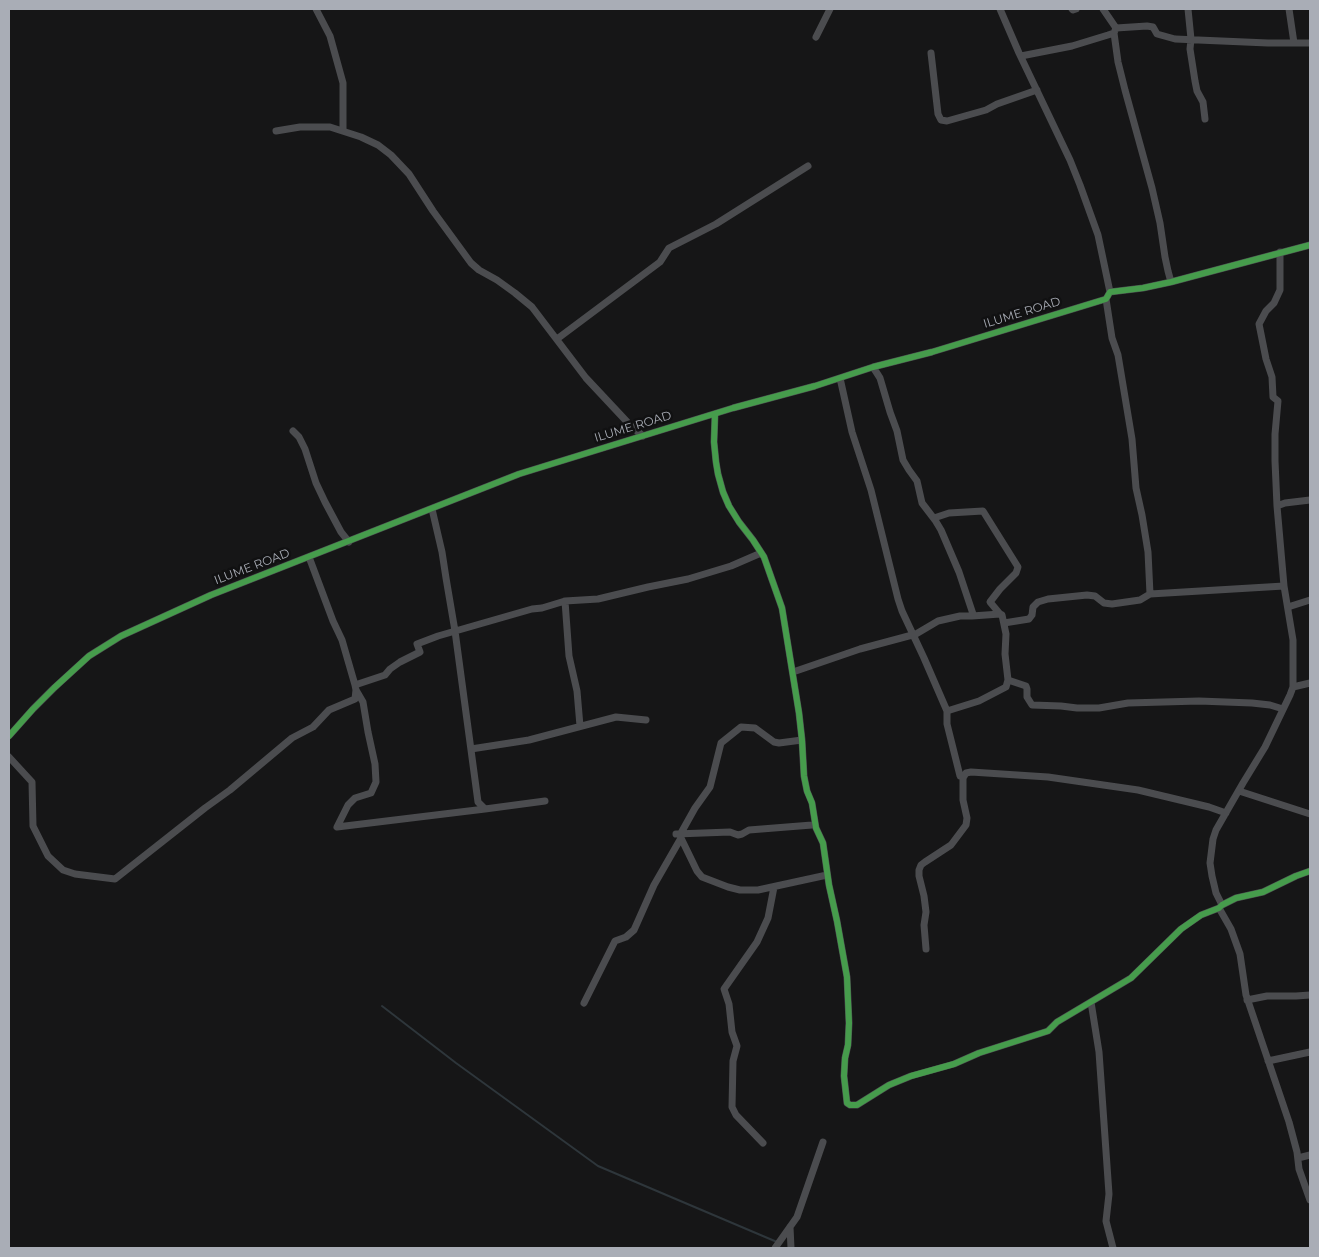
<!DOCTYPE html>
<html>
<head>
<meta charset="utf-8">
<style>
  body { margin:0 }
  #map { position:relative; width:1319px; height:1257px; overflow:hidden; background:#161617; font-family:Montserrat,sans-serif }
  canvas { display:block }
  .frame { position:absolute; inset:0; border:10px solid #a9adb6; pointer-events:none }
</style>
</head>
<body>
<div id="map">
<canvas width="1319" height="1257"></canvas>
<div class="frame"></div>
</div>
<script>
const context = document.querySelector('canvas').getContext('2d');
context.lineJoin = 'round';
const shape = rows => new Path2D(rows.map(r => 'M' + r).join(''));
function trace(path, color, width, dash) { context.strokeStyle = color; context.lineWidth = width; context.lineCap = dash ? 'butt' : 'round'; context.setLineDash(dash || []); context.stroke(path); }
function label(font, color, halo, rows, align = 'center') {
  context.font = font + ' Montserrat,sans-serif'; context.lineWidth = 5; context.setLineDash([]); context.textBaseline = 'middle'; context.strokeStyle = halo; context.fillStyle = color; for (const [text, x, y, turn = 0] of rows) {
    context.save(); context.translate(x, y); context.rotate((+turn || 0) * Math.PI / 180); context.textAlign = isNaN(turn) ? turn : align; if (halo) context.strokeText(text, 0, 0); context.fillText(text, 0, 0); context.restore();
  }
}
const stream = shape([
  [382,1006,456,1063,598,1166,777,1242]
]);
const minor = shape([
  [316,9,330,36,343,83,343,131],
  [1000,9,1019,53,1070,160,1080,185,1098,235,1110,292],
  [1072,9,1073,10,1076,9],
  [1103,9,1116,28],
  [1188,9,1191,39,1190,49,1195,81,1197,91,1203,102,1205,119],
  [1289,9,1294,43],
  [1114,33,1118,62,1125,90,1152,188,1160,223,1165,257,1168,271,1171,282],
  [816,37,830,9],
  [931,53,938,114,941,120,947,121,986,110,997,104,1037,90],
  [1021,56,1072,46,1108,35,1114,33,1116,28,1147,26,1153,27,1157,34,1175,39,1268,43,1310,43],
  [276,131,300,127,330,127,361,137,378,145,391,155,409,174,433,211,471,263,479,270,497,280,515,293,532,307,586,378,630,425,643,436],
  [1106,299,1112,338,1118,355,1132,439,1136,488,1142,515,1148,552,1150,594,1284,586],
  [557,339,660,262,669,248,716,224,808,166],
  [840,378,852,432,871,490,898,599,902,611,924,658,947,711,947,724,960,776],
  [715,414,714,442,716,462,718,474,723,492,729,506,739,522,753,540,764,557,782,608,799,713,802,740,804,776,807,791,812,803,816,828,823,843,829,885,837,921,847,977,849,1023,848,1045,845,1058,844,1076,847,1103,850,1105,857,1105,889,1085,911,1076,954,1064,979,1053,1048,1031,1057,1022,1131,978,1181,929,1201,915,1219,908,1222,905,1236,898,1263,892,1296,876,1310,871],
  [293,431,299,437,305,449,316,483,325,502,341,532,349,542],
  [1277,506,1275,461,1275,434,1278,401,1273,397,1272,377,1266,359,1259,324,1266,311,1274,303,1280,290,1280,252],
  [432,509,442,552,446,578,455,631,478,802,485,809,545,801],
  [934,518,949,513,983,511,1018,567,1016,573,1000,589,990,602,1000,614],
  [309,557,333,621,342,640,355,685],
  [565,601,569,656,577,691,580,726],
  [1288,607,1310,600],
  [972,616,1000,614,1002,615,1006,634,1005,654,1008,680,1026,686,1027,689,1027,697,1032,705,1061,706,1077,708,1099,708,1128,703,1199,701,1252,703,1270,705,1283,709],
  [1004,623,1029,619,1032,615,1033,607,1038,602,1048,599,1087,595,1095,596,1104,603,1112,604,1140,600,1150,594],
  [793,672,860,649,916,634,938,621,960,616,972,616,973,614,959,572,941,530,935,520,922,503,917,481,909,470,903,460,897,431,890,412,880,378,873,367],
  [1293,687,1310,683],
  [356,690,363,702,368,732,375,764,376,782,371,793,355,798,348,805,337,827,485,809],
  [947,711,979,701,1006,687,1008,680],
  [9,736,33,709,54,688,89,656,121,636,211,595,519,474,733,408,815,386,873,367,932,352,1106,299,1110,292,1143,288,1171,282,1310,245],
  [471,749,529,740,616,717,646,720],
  [9,757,32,782,33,826,48,856,63,870,75,874,115,879,205,808,230,790,292,738,313,727,329,710,355,699,356,690,355,685,385,675,390,669,400,662,420,652,417,644,438,636,532,609,542,608,565,601,598,599,648,587,688,579,731,566,761,553],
  [1239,791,1310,814],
  [676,834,730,832,738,835,742,834,749,830,812,825],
  [681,838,697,871,702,877,728,887,740,890,758,890,827,875],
  [1222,905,1216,893,1212,876,1210,863,1213,839,1216,830,1243,783,1265,747,1290,695,1293,687,1293,640,1284,586,1277,506,1285,503,1310,500],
  [1219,908,1231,929,1240,954,1246,995,1289,1122,1297,1152,1299,1169,1310,1200],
  [926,949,924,925,926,912,924,896,919,876,919,870,921,865,925,862,951,845,966,825,967,818,963,800,963,778,966,773,971,772,1048,777,1138,790,1209,807,1226,813],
  [1247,1000,1267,996,1296,996,1310,995],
  [1091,1002,1099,1052,1109,1194,1106,1221,1113,1248],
  [584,1003,615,941,626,937,634,930,654,885,681,838,681,833,695,808,710,787,721,743,741,727,755,728,774,742,779,743,802,740],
  [1268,1061,1310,1052],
  [763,1143,736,1115,732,1107,733,1061,737,1046,732,1032,729,1004,724,989,757,942,768,918,774,887],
  [1298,1158,1310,1155],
  [790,1227,791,1248],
  [775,1248,797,1217,823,1142]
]);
const cycleway = shape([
  [715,414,714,442,716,462,718,474,723,492,729,506,739,522,753,540,764,557,782,608,799,713,802,740,804,776,807,791,812,803,816,828,823,843,829,885,837,921,847,977,849,1023,848,1045,845,1058,844,1076,847,1103,850,1105,857,1105,889,1085,911,1076,954,1064,979,1053,1048,1031,1057,1022,1131,978,1181,929,1201,915,1219,908,1222,905,1236,898,1263,892,1296,876,1310,871],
  [9,736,33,709,54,688,89,656,121,636,211,595,519,474,733,408,815,386,873,367,932,352,1106,299,1110,292,1143,288,1171,282,1310,245]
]);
const streetNames = [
  ["ILUME ROAD",1022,313,-17],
  ["ILUME ROAD",633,427,-17],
  ["ILUME ROAD",252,567,-21]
];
trace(stream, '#2e363b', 2);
trace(minor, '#4b4c4f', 7);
trace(cycleway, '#469c4c', 6);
label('12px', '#a9adb6', '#111112', streetNames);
</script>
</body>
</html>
